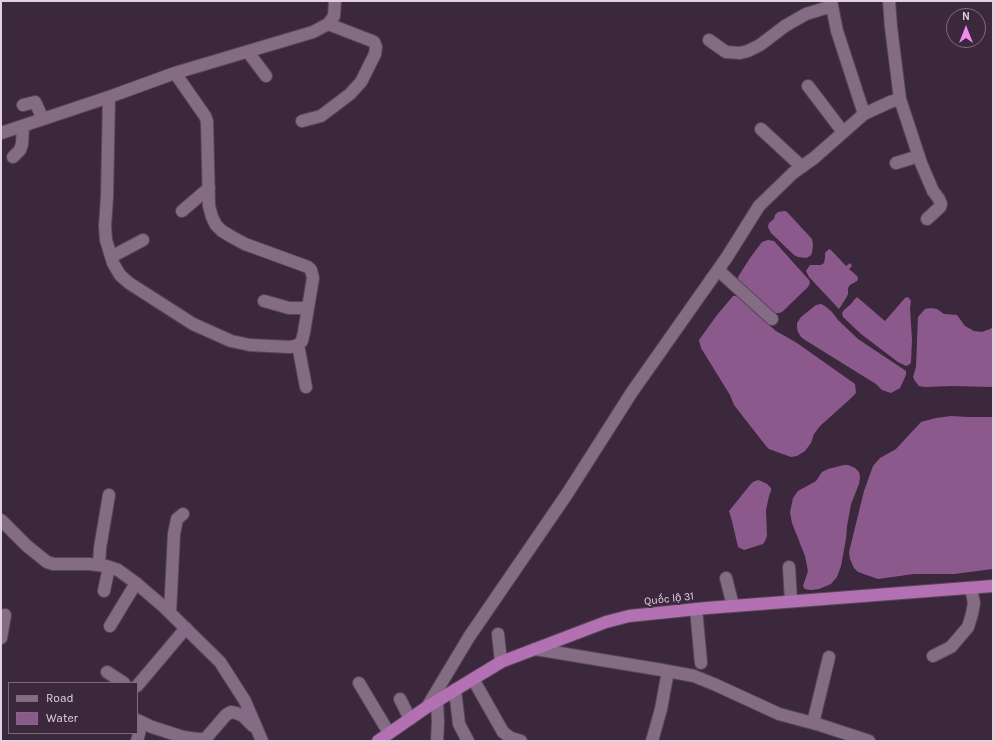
<!DOCTYPE html>
<html>
<head>
<meta charset="utf-8">
<style>
  body { margin:0 }
  #map { position:relative; width:994px; height:742px; overflow:hidden; background:#3c283c; font-family:Karla,sans-serif }
  canvas { display:block }
  .frame { position:absolute; inset:0; border:2px solid #e0d3e0; pointer-events:none }
  .legend { position:absolute; left:8px; top:682px; width:130px; height:52px; box-sizing:border-box; background:#3c283c; border:1px solid #7e6c7e; margin:0; padding:5px 7px; list-style:none; font-size:12px; color:#e0d3e0 }
  .legend li { display:flex; align-items:center; gap:8px; height:20px }
  .legend b { width:20px; border:1px solid #7e6c7e }
  .north { position:absolute; left:946px; top:8px; width:40px; height:40px; box-sizing:border-box; background:#3c283c; border:1px solid #7e6c7e; border-radius:50%; rotate:0deg; font-size:11px; font-weight:700; line-height:16px; text-align:center; color:#e0d3e0 }
  .north::after { content:''; display:block; margin:auto; width:14px; height:18px; background:#f28af3; clip-path:polygon(50% 0,100% 100%,50% 72%,0 100%) }
</style>
</head>
<body>
<div id="map">
<canvas width="994" height="742"></canvas>
<div class="frame"></div>
<ul class="legend">
<li><b style="height:5px;background:#846d84"></b>Road</li>
<li><b style="height:11px;background:#8c598c"></b>Water</li>
</ul>
<div class="north">N</div>
</div>
<script>
const context = document.querySelector('canvas').getContext('2d');
context.lineJoin = 'round';
function paint(path, color) { context.fillStyle = color; context.fill(path, 'evenodd'); }
const shape = rows => new Path2D(rows.map(r => 'M' + r).join(''));
function trace(path, color, width, dash) { context.strokeStyle = color; context.lineWidth = width; context.lineCap = dash ? 'butt' : 'round'; context.setLineDash(dash || []); context.stroke(path); }
function label(font, color, halo, rows, align = 'center') {
  context.font = font + ' Karla,sans-serif'; context.lineWidth = 4; context.setLineDash([]); context.textBaseline = 'middle'; context.strokeStyle = halo; context.fillStyle = color; for (const [text, x, y, turn = 0] of rows) {
    context.save(); context.translate(x, y); context.rotate((+turn || 0) * Math.PI / 180); context.textAlign = isNaN(turn) ? turn : align; if (halo) context.strokeText(text, 0, 0); context.fillText(text, 0, 0); context.restore();
  }
}
const water = shape([
  [785,211,787,212,812,239,813,245,812,253,810,256,806,258,798,257,794,255,771,233,768,227,769,223,774,219,775,215,778,212],
  [768,240,774,241,809,280,810,283,808,287,782,312,779,313,775,313,771,310,739,283,738,280,738,277,750,258,762,242],
  [829,249,831,250,846,266,850,263,852,266,849,269,857,276,858,279,857,281,850,285,848,288,848,294,846,298,839,309,809,277,806,271,810,265,821,265,824,263,825,258,825,253],
  [733,296,739,296,742,299,755,313,776,331,797,343,855,384,856,393,849,400,820,426,814,434,811,443,805,451,797,456,791,457,769,449,766,446,734,405,730,395,701,348,699,340,717,315],
  [857,297,885,321,905,298,908,297,909,298,911,301,910,308,912,340,911,362,910,364,906,366,898,362,861,334,843,317,842,313,844,310,851,304,854,300],
  [821,304,825,306,832,312,838,320,858,339,906,371,906,375,900,388,891,393,882,390,876,384,805,340,801,337,798,332,797,328,797,323,801,317,816,305],
  [931,308,937,309,944,314,957,315,965,326,974,331,982,332,990,329,993,327,993,387,952,386,925,387,919,386,915,381,913,377,916,367,918,317,925,309],
  [951,416,968,417,993,417,993,569,954,574,914,574,878,579,858,572,854,568,850,559,849,552,864,491,873,466,880,458,896,449,921,422,936,418],
  [844,465,848,465,855,468,859,472,860,477,859,484,851,504,847,526,846,539,841,566,837,577,831,584,819,589,811,590,805,589,803,586,808,571,805,556,792,523,790,512,793,498,798,491,816,481,822,472,828,469],
  [758,480,761,481,767,484,771,488,771,491,769,496,766,510,767,536,765,541,763,544,744,550,738,547,732,521,729,511,750,485,753,482]
]);
const minor = shape([
  [831,1,837,31,864,114],
  [889,1,891,27,900,99],
  [709,40,726,52,740,53,748,51,760,45,785,26,806,14,832,6],
  [248,52,266,76],
  [808,86,843,132],
  [109,97,107,197,105,226,106,240,113,263,120,275,129,283,193,324,231,341,250,345,290,347,295,346,298,345,302,341,304,332,313,278,311,270,308,267,245,244,232,237,222,231,216,225,212,217,209,206,207,121,205,116,175,73],
  [23,105,35,102,36,104,43,119],
  [302,121,321,116,350,94,361,82,375,54,376,47,374,42,372,41,328,24],
  [761,129,802,167],
  [1,133,109,97,175,73,313,32,328,24,334,16,335,1],
  [13,157,20,150,22,144,23,126],
  [896,163,919,156],
  [182,211,209,188],
  [111,257,143,240],
  [718,270,772,319],
  [264,301,289,308,308,308],
  [298,345,306,387],
  [1,520,27,546,47,562,53,564,89,564,106,566,118,570,136,583,164,607,220,662,245,701,262,741],
  [99,565,100,548,109,495],
  [789,567,791,601],
  [726,578,733,606],
  [104,591,109,567],
  [696,609,701,663],
  [170,613,174,534,177,519,183,514],
  [110,626,136,583],
  [498,634,501,662],
  [1,638,5,615],
  [535,649,662,670,694,676,716,685,779,714,820,725,869,741],
  [933,656,951,647,968,627,972,614,974,603,971,588],
  [107,672,124,683],
  [473,679,503,732,511,738,521,741],
  [359,683,389,733],
  [137,686,186,628],
  [455,690,459,724,468,741],
  [400,699,410,719],
  [427,707,469,637,567,494,632,392,727,257,759,206,793,173,814,158,864,114,890,102,900,99,921,163,933,191,939,199,941,204,940,207,927,219],
  [137,720,152,727,183,737,197,739,202,739,206,738,226,715,231,712,236,713,243,716,253,726],
  [813,723,829,657],
  [137,741,142,722],
  [437,741,438,722,437,701],
  [652,741,661,709,668,671]
]);
const highway = shape([
  [378,741,427,707,501,662,606,622,629,616,707,608,993,586]
]);
const streetNames = [
  ["Quốc lộ 31",669,599,-6]
];
paint(water, '#8c598c');
trace(minor, '#584758', 14);
trace(highway, '#584758', 14);
trace(minor, '#846d84', 12);
trace(highway, '#b371b4', 12);
label('11px', '#e0d3e0', '#3c283c', streetNames);
</script>
</body>
</html>
